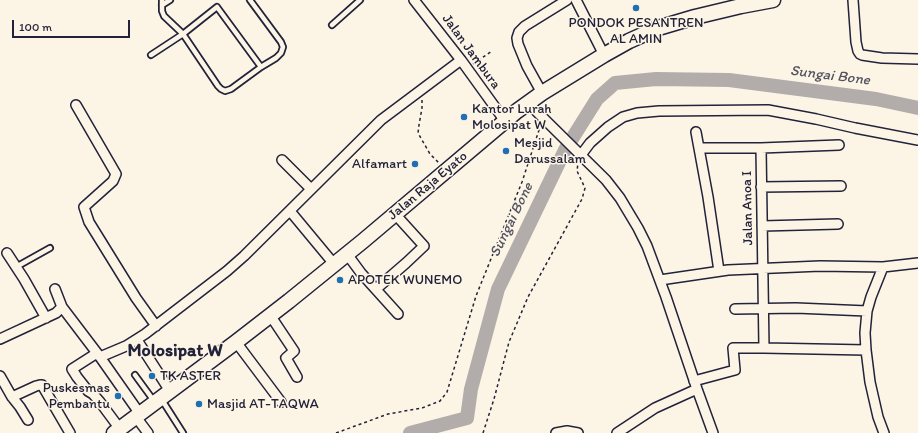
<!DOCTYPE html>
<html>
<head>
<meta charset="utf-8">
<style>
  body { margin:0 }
  #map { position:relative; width:918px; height:433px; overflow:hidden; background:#fcf5e5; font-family:Itim,sans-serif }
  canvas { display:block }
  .scale { position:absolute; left:12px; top:20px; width:118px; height:18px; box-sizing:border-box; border:2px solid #22223b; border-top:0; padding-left:5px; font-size:12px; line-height:14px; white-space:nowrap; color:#22223b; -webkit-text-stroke:3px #fcf5e5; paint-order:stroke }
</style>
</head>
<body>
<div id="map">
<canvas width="918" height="433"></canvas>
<div class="scale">100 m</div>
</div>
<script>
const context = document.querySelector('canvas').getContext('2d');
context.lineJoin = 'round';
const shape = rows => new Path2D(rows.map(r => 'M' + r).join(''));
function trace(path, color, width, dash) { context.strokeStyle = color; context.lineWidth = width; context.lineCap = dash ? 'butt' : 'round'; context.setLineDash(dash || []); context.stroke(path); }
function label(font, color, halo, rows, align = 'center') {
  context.font = font + ' Itim,sans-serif'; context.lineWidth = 3; context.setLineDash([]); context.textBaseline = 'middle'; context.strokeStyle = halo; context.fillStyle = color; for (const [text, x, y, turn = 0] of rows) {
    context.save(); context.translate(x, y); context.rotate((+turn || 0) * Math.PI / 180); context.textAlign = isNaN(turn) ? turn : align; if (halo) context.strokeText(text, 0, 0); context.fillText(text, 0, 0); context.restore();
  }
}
const river = shape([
  [410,433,467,418,471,389,498,289,565,150,597,99,615,83,656,79,729,80,876,99,918,108]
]);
const path = shape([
  [473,64,492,51],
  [422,100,422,108,419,125,418,133,430,154,439,163],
  [336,433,388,414,422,408,440,401,447,392,476,296,522,182,540,127],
  [483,433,494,399,509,342,528,297,582,199,585,188,577,171,578,163]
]);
const lane = shape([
  [162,0,162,11,164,16,183,34,218,86,221,89,225,91,231,89,261,67,276,58,281,53,283,47,281,42,250,0],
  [162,5,170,0],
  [332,25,360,0],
  [151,55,183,34,217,7,261,67],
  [16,267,50,248],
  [135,375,154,401],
  [162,400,183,433]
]);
const street = shape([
  [414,0,461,60,505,121],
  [576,0,604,55],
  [853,0,856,42,858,51,860,54,862,55,882,58,918,59],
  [542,93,527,66,518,44,517,38,519,32,525,26,567,0],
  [528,103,606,180,620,198,638,228,647,246,666,297,697,389,713,433],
  [76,105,116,174,113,181,84,207,89,222,136,298,156,326],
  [696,132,708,197,719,271],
  [699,148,761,148,839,145],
  [761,148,764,348,866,350],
  [581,155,590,143,608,127,623,117,637,113,659,111,768,110,816,119,855,128,918,140],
  [282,160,311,189],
  [761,187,841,186],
  [290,211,334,264],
  [762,226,838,224],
  [7,253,24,279,46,318],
  [347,254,361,273,398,314],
  [883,267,871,297,867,311,865,333,866,350,870,382,878,417,884,433],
  [660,280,728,270,820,266,883,267,918,263],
  [55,289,62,307,100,357,140,414],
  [376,289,406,263,424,246,395,214],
  [735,309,796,308,867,311],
  [270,315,294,351,286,358,297,377],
  [0,339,56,313,62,307],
  [137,340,170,391],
  [236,342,281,402],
  [97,353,72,369,77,377,88,391,93,394,100,402,120,429],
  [100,357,126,346,145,334,227,271,244,256,381,120,461,60],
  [0,376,12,397,20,407,28,420],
  [694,381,735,370,733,348,764,348],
  [12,397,36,386,40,385,42,385,70,433],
  [136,417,148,433],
  [556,433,567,431,578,433],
  [617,433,655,408,697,389]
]);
const primary = shape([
  [114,433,236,342,289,301,363,241,517,111,542,93,604,55,629,41,658,28,695,17,741,6,773,0]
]);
const markers = [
  [636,8,4,"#1f6fb2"],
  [464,117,4,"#1f6fb2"],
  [506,151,4,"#1f6fb2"],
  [415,164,4,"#1f6fb2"],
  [340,280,4,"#1f6fb2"],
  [152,376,4,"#1f6fb2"],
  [118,396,4,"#1f6fb2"],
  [199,404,4,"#1f6fb2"]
];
const poiNames = [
  ["PONDOK PESANTREN",636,23,"center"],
  ["AL AMIN",636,39,"center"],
  ["Kantor Lurah",472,109],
  ["Molosipat W",472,125],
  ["Mesjid",514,143],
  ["Darussalam",514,159],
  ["Alfamart",407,164,"right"],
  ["APOTEK WUNEMO",348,280],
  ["TK ASTER",160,376],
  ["Puskesmas",110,388,"right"],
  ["Pembantu",110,404,"right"],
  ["Masjid AT-TAQWA",207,404]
];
const streetNames = [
  ["Jalan Jambura",471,52,54],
  ["Jalan Raja Eyato",428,186,-40],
  ["Jalan Anoa I",748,208,-91]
];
const waterNames = [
  ["Sungai Bone",830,76,7],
  ["Sungai Bone",512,220,-64]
];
const districtNames = [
  ["Molosipat W",175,351]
];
trace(river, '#b2adab', 14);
trace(lane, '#22223b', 8);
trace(street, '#22223b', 12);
trace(primary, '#22223b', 17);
trace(path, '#22223b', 1.5, [3, 3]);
trace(lane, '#fcf5e5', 4.5);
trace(street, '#fcf5e5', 9);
trace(primary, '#fcf5e5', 14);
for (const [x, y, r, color] of markers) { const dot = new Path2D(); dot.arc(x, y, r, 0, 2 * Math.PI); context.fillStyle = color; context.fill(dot); trace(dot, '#fcf5e5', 1.5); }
label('14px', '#22223b', '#fcf5e5', poiNames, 'left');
label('14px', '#22223b', '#fcf5e5', streetNames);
label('italic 15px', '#545362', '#fcf5e5', waterNames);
label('bold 18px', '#22223b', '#fcf5e5', districtNames);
</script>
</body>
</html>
